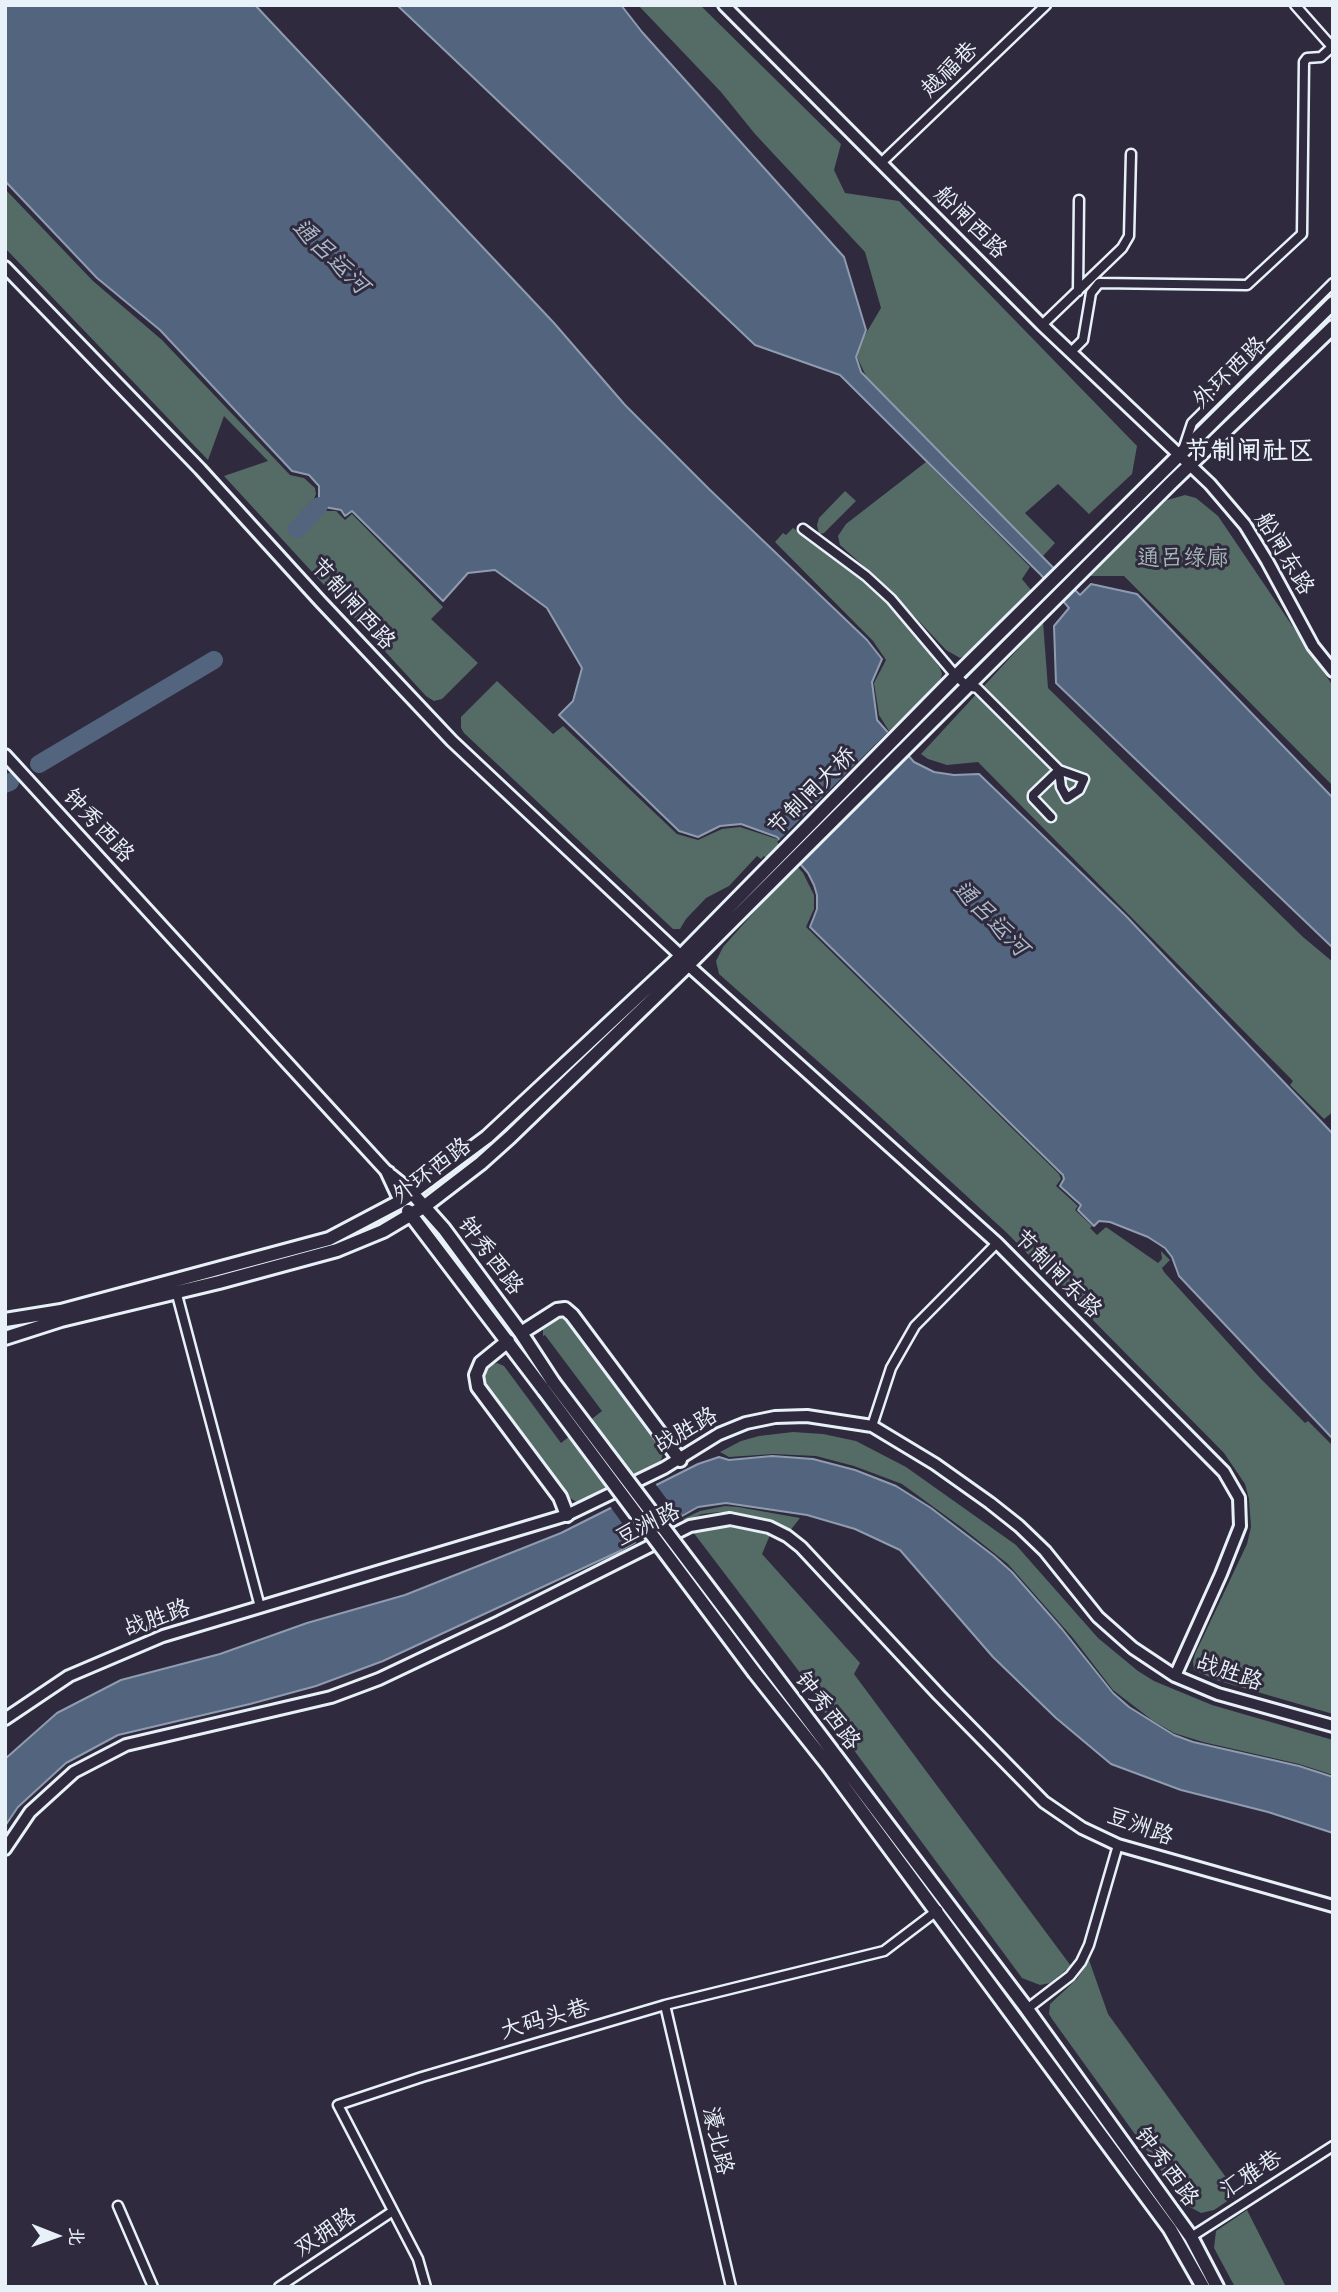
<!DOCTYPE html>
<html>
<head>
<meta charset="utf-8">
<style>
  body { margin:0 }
  #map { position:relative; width:1338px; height:2292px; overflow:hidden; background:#2f2a3d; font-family:"Patrick Hand","LXGW WenKai TC",sans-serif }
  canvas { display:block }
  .frame { position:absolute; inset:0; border:7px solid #e8f1f8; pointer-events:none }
  .north { position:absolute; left:21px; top:2201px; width:70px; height:70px; -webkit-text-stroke:5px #2f2a3d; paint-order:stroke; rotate:91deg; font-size:19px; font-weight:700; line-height:28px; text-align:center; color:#e8f1f8 }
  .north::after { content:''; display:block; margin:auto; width:24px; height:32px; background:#e8f1f8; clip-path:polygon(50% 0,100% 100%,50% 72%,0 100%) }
</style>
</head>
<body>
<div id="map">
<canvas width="1338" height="2292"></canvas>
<div class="frame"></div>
<div class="north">北</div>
</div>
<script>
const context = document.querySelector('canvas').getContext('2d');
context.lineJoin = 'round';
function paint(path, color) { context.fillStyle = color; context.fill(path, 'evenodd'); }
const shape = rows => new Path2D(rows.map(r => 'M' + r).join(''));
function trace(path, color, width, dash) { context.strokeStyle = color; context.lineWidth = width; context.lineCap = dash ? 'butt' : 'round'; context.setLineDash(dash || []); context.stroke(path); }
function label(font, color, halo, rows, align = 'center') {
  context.font = font + ' "Patrick Hand","LXGW WenKai TC",sans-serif'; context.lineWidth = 6; context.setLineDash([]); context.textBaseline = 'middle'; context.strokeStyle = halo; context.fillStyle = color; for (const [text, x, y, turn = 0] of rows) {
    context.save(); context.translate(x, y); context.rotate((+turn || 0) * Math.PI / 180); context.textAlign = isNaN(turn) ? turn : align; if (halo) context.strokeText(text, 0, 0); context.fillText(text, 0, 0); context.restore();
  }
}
const green = shape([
  [638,5,700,5,841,144,834,170,845,193,899,201,1137,446,1132,474,1089,514,1058,484,1025,513,1055,543,1043,556,866,376,857,357,859,345,881,308,865,252,755,134,721,92],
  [5,189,93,281,162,340,290,475,304,478,315,488,316,494,311,506,292,529,295,533,324,511,336,511,345,520,352,514,443,607,431,619,478,663,442,699,434,701,426,696,224,476,268,461,224,416,208,460,5,248],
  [926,462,1030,567,1022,579,1031,590,966,655,960,658,946,650,887,587,840,545,838,536,846,524],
  [845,491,856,501,824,533,819,534,817,525,819,518],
  [1185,495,1196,498,1218,516,1333,686,1333,786,1124,576,1088,576,1167,500],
  [793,528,852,570,881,596,909,626,940,668,942,674,939,684,889,731,879,715,874,683,886,660,873,641,775,542,783,533,786,535],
  [1043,622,1048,688,1303,937,1333,962,1333,1112,1324,1119,1290,1085,1293,1081,978,762,947,765,928,759,921,754],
  [497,681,553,734,563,726,677,834,698,840,722,829,740,827,777,839,781,843,767,859,764,856,761,859,757,856,729,886,706,898,686,919,680,929,673,929,464,733,461,728,461,717],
  [796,865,803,873,814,895,814,909,806,927,1059,1174,1061,1179,1056,1186,1078,1206,1075,1210,1092,1226,1090,1228,1097,1235,1106,1227,1158,1263,1162,1259,1161,1251,1170,1260,1162,1268,1164,1272,1261,1379,1305,1423,1308,1421,1333,1446,1333,1714,1216,1680,1194,1670,1193,1662,1195,1654,1247,1544,1251,1527,1249,1499,1245,1484,1224,1453,1007,1233,864,1102,719,974,716,961,723,947],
  [556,1316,565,1317,569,1321,662,1445,663,1452,661,1461,653,1469,585,1501,577,1502,568,1497,483,1381,483,1373,487,1366,497,1363,504,1366,561,1443,602,1411,545,1335,543,1336,543,1326,547,1321],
  [793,1432,823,1434,856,1441,906,1467,1016,1545,1098,1638,1138,1671,1154,1681,1212,1705,1333,1740,1333,1775,1299,1764,1203,1742,1174,1733,1152,1720,1113,1690,1073,1638,1008,1564,961,1527,902,1484,854,1466,816,1456,773,1454,729,1457,720,1452,741,1441,759,1436],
  [725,1506,738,1507,800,1518,789,1532,769,1522,741,1514,720,1512,702,1514,685,1521,683,1519,700,1511],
  [710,1525,755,1529,770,1535,762,1554,860,1663,854,1674,1071,1966,1050,1983,1040,1985,1022,1978,845,1738,817,1703,820,1699,693,1532],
  [1089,1960,1108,2014,1238,2194,1214,2210,1201,2213,1186,2205,1052,2019,1049,2014,1050,2004,1077,1979],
  [1247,2210,1286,2287,1235,2287,1214,2248,1216,2231]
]);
const water = shape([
  [5,5,255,5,554,323,625,405,709,489,867,640,882,659,872,682,877,720,914,762,934,772,954,775,979,774,1126,916,1333,1134,1333,1439,1179,1276,1172,1257,1165,1248,1148,1237,1110,1222,1099,1221,1094,1226,1078,1210,1081,1205,1060,1186,1064,1179,1063,1175,810,927,817,909,817,895,814,885,808,873,777,837,741,824,720,826,698,837,679,831,559,715,573,701,582,668,547,608,495,570,468,573,443,601,352,511,345,516,341,510,319,506,319,486,309,475,292,471,160,330,97,278,5,181,5,5],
  [397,5,621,5,642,32,844,257,866,330,856,357,861,372,1080,595,1091,584,1137,594,1333,798,1333,948,1056,683,1054,626,1069,608,1041,575,840,375,755,345,397,5],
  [772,1456,813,1459,855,1470,896,1486,931,1508,994,1556,1012,1572,1062,1629,1113,1693,1129,1707,1174,1735,1193,1742,1299,1766,1333,1777,1333,1833,1268,1812,1181,1790,1111,1764,1056,1718,993,1657,900,1550,855,1529,807,1515,726,1503,698,1507,620,1551,383,1661,316,1686,250,1704,118,1735,66,1763,18,1807,5,1826,5,1759,57,1713,121,1680,220,1654,307,1623,405,1595,561,1533,698,1464,719,1457,729,1460,772,1456]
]);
const pier = shape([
  [890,730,911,753,798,866,777,842],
  [654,1482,682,1520,638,1545,609,1505]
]);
const river = shape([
  [297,529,319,506],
  [39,764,214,660],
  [5,784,10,782]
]);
const street = shape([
  [1295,5,1333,48],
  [881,163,1046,5],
  [1078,291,1079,200],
  [1042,325,1122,248,1129,236,1131,154],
  [1071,352,1083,340,1091,293,1099,283,1247,285,1302,234,1304,62,1307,58,1321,57,1332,47],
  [1184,447,1192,423,1333,283],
  [803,529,866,576,891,599,956,676,967,686,977,688,1059,770,1061,787,1067,798,1079,790,1084,779,1059,770,1033,795,1033,798,1051,817],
  [176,1291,260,1607],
  [872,1426,891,1368,915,1326,997,1243],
  [665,2005,731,2287],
  [1027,2009,1070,1976,1081,1962,1089,1945,1118,1845],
  [118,2206,153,2287],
  [1191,2237,1333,2146],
  [279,2287,393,2211],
  [426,2287,418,2259,338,2105,422,2077,665,2005,884,1951,938,1910]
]);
const secondary = shape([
  [724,5,1042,325,1210,484,1245,525,1267,561,1313,646,1333,671],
  [5,267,200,469,320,601,452,741,681,956],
  [5,755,388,1173],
  [688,965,997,1243,1224,1472,1239,1498,1240,1526,1221,1574,1175,1676],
  [5,1719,69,1676,163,1636,567,1515,664,1468,719,1434,746,1423,775,1417,807,1416,872,1426,935,1464,990,1503,1019,1526,1045,1551,1098,1617,1133,1648,1175,1676,1218,1694,1333,1726],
  [5,1849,30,1812,74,1772,126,1745,331,1697,379,1679,499,1622,690,1526,730,1519,769,1527,787,1536,801,1547,939,1695,1044,1802,1082,1828,1118,1845,1333,1906]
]);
const primary = shape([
  [391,1176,412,1193,444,1229,521,1333,553,1382],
  [401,1201,487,1137,677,960,956,676,1333,303],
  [408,1211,544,1390],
  [5,1320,61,1311,329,1239,401,1201,388,1173],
  [521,1333,557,1310,565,1309,572,1315,680,1460],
  [5,1338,61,1320,219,1282,337,1250,383,1231,425,1206,481,1163,510,1137,685,968,1170,484,1333,327],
  [508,1341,481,1363,476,1375,478,1387,560,1497,567,1515],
  [767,1665,1027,2009,1191,2237,1217,2287],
  [755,1673,828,1765,1170,2229,1203,2287]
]);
const primaryBridge = shape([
  [553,1382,767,1665],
  [544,1390,755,1673]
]);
const streetNames = [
  ["越福巷",950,70,-44],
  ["船闸西路",970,223,45],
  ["外环西路",1230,373,-44],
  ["船闸东路",1284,554,59],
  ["节制闸西路",352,604,48],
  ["节制闸大桥",812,792,-45],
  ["钟秀西路",98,826,47],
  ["外环西路",432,1171,-37],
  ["钟秀西路",490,1256,53],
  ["节制闸东路",1057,1274,45],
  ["战胜路",686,1431,-30],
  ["豆洲路",648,1525,-26],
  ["战胜路",157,1619,-20],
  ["战胜路",1229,1673,19],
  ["钟秀西路",827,1711,53],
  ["豆洲路",1140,1827,20],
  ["大码头巷",545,2020,-16],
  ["濠北路",717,2141,77],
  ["钟秀西路",1166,2167,54],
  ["汇雅巷",1251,2175,-33],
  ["双拥路",326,2233,-34]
];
const parkNames = [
  ["通吕绿廊",1183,559]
];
const waterNames = [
  ["通吕运河",330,257,44],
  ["通吕运河",990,919,45]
];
const quarterNames = [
  ["节制闸社区",1249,452]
];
paint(green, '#556b65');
paint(water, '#53647e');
trace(water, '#8f9caf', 2);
paint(pier, '#2f2a3d');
trace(river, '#53647e', 18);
trace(street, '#e8f1f8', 13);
trace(secondary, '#e8f1f8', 16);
trace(primary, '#e8f1f8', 18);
trace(street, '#2f2a3d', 8);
trace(secondary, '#2f2a3d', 10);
trace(primary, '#2f2a3d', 12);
trace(primaryBridge, '#e8f1f8', 18, []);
trace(primaryBridge, '#2f2a3d', 12);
label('23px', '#e8f1f8', '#2f2a3d', streetNames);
label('23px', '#a6b5b6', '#2f2a3d', parkNames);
label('italic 24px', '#acb9c7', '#2f2a3d', waterNames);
label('bold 26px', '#e8f1f8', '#2f2a3d', quarterNames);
</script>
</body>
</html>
